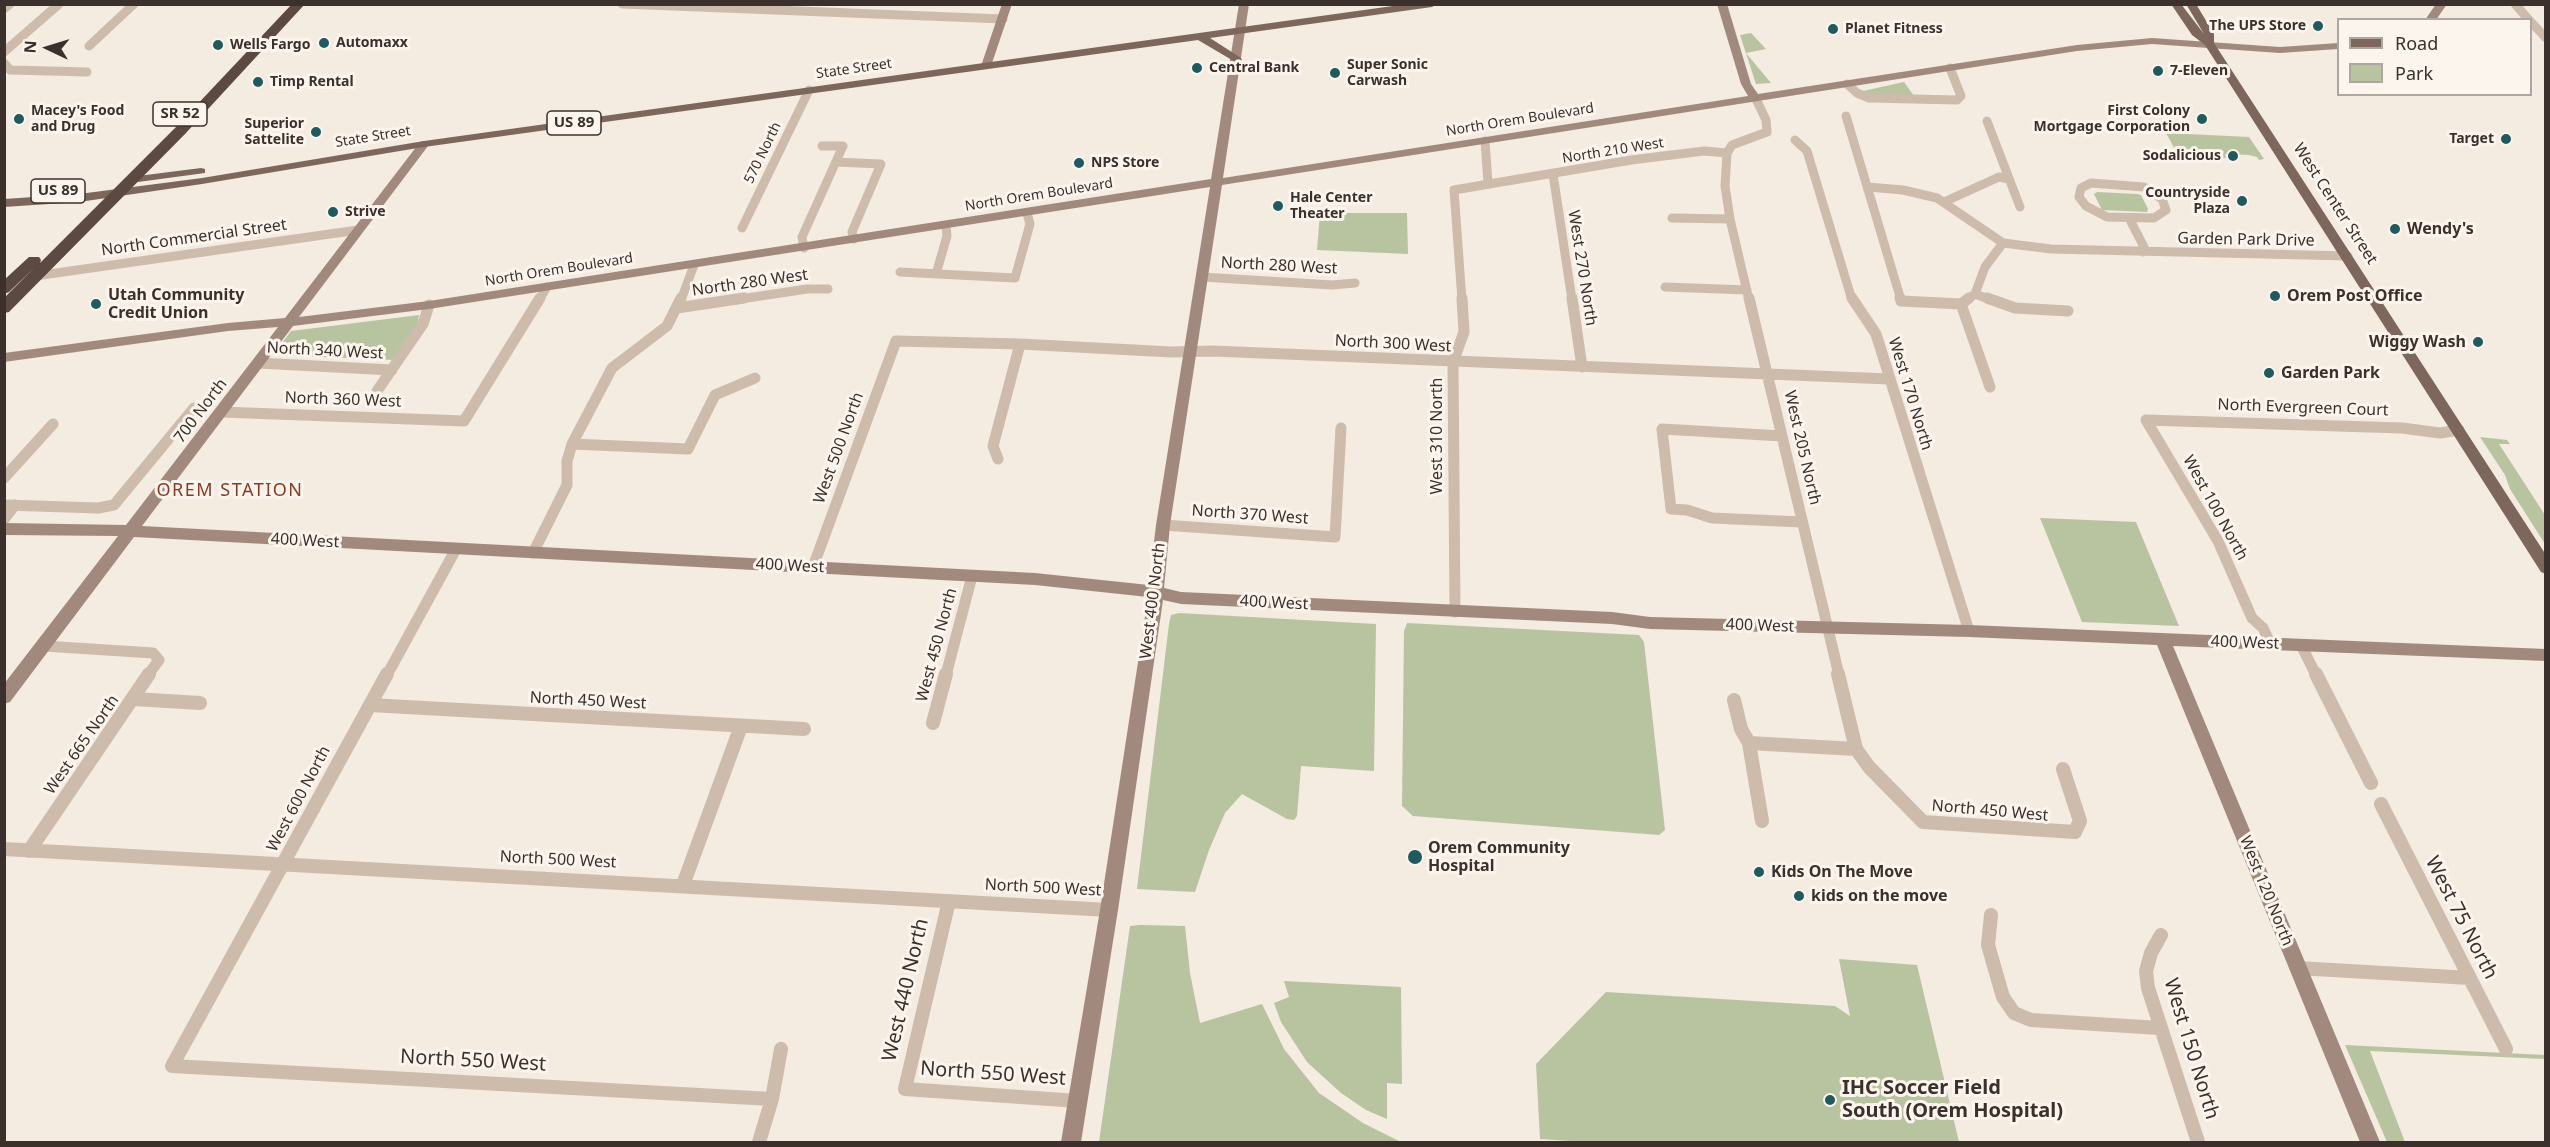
<!DOCTYPE html>
<html>
<head>
<meta charset="utf-8">
<style>
  body { margin:0 }
  #map { position:relative; width:2550px; height:1147px; overflow:hidden; background:#f4ebe1; font-family:"Noto Sans",sans-serif }
  canvas { display:block }
  .frame { position:absolute; inset:0; border:6px solid #3b302b; pointer-events:none }
  .legend { position:absolute; left:2337px; top:18px; width:195px; height:78px; box-sizing:border-box; background:#fbf5ee; border:2px solid #aea6a0; margin:0; padding:8px 10px; list-style:none; font-size:18px; color:#3b302b }
  .legend li { display:flex; align-items:center; gap:12px; height:30px }
  .legend b { width:30px; border:2px solid #aea6a0 }
  .north { position:absolute; left:18px; top:18px; width:60px; height:60px; -webkit-text-stroke:4px #fbf5ee; paint-order:stroke; rotate:274deg; font-size:16px; font-weight:700; line-height:24px; text-align:center; color:#3b302b }
  .north::after { content:''; display:block; margin:auto; width:21px; height:27px; background:#3b302b; clip-path:polygon(50% 0,100% 100%,50% 72%,0 100%) }
</style>
</head>
<body>
<div id="map">
<canvas width="2550" height="1147"></canvas>
<div class="frame"></div>
<ul class="legend">
<li><b style="height:8px;background:#7d675c"></b>Road</li>
<li><b style="height:16px;background:#b8c4a0"></b>Park</li>
</ul>
<div class="north">N</div>
</div>
<script>
const context = document.querySelector('canvas').getContext('2d');
context.lineJoin = 'round';
function paint(path, color) { context.fillStyle = color; context.fill(path, 'evenodd'); }
const shape = rows => new Path2D(rows.map(r => 'M' + r).join(''));
function trace(path, color, width, dash) { context.strokeStyle = color; context.lineWidth = width; context.lineCap = dash ? 'butt' : 'round'; context.setLineDash(dash || []); context.stroke(path); }
function label(font, color, halo, rows, align = 'center') {
  context.font = font + ' "Noto Sans",sans-serif'; context.lineWidth = 6; context.setLineDash([]); context.textBaseline = 'middle'; context.strokeStyle = halo; context.fillStyle = color; for (const [text, x, y, turn = 0] of rows) {
    context.save(); context.translate(x, y); context.rotate((+turn || 0) * Math.PI / 180); context.textAlign = isNaN(turn) ? turn : align; if (halo) context.strokeText(text, 0, 0); context.fillText(text, 0, 0); context.restore();
  }
}
const green = shape([
  [1751,33,1766,49,1746,53,1771,83,1756,84,1740,35],
  [1904,82,1914,96,1870,94,1863,91],
  [2166,133,2249,137,2264,159,2259,160,2257,157,2249,155,2225,154,2226,158,2177,153],
  [2097,192,2137,194,2141,195,2148,209,2147,212,2102,210,2094,194],
  [1320,213,1407,213,1408,254,1317,250],
  [419,315,417,327,393,360,273,355,291,331],
  [2480,437,2507,440,2510,444,2499,444,2545,515,2545,544,2510,489,2505,475],
  [2040,518,2136,522,2179,626,2082,622],
  [1179,613,1376,624,1374,771,1301,766,1297,816,1294,820,1287,819,1242,794,1225,813,1209,850,1195,892,1137,889,1169,624,1171,615],
  [1407,623,1639,635,1644,642,1665,830,1659,835,1413,816,1402,806,1404,631],
  [1140,925,1185,926,1190,973,1200,1023,1262,1004,1284,1049,1319,1093,1363,1123,1401,1142,1099,1142,1130,926],
  [1839,959,1917,965,1959,1142,1586,1142,1540,1139,1536,1064,1606,992,1835,1006,1850,1016],
  [1284,981,1401,987,1402,1084,1387,1083,1387,1119,1366,1110,1341,1093,1307,1062,1281,1022,1274,1003,1289,997],
  [2345,1045,2545,1055,2545,1059,2370,1051,2405,1142,2387,1142]
]);
const streetFar2 = shape([
  [622,4,1003,19],
  [2515,4,2529,20],
  [4,9,10,4],
  [2530,21,2546,38],
  [89,46,134,4],
  [4,52,59,4],
  [4,63,10,70,87,72],
  [1847,84,1857,93,1869,98,1957,100,1961,96,1950,68],
  [1846,116,1901,300],
  [1987,121,2020,207],
  [1795,140,1807,151,1852,300],
  [1485,141,1488,183],
  [1727,153,1725,186,1730,219,1749,300],
  [836,162,881,164,852,232,854,239],
  [1553,174,1572,300],
  [2091,183,2144,187,2162,199,2166,210,2154,218,2107,217,2086,206,2079,197,2081,188,2091,183],
  [1868,187,1903,190,1937,198,2003,243,2051,249,2348,256],
  [1944,202,1999,177,2009,179],
  [1672,218,1730,219],
  [2129,218,2144,247,2143,252],
  [742,228,809,90],
  [804,248,802,237,843,146,822,146],
  [900,272,1015,278,1030,224,1027,213],
  [936,274,947,236,946,226],
  [35,276,358,230],
  [1202,277,1332,285,1355,283],
  [1665,287,1747,290],
  [1975,294,1991,300],
  [539,300,547,287],
  [681,300,694,265],
  [734,300,807,289,828,289],
  [1462,300,1454,190,1631,160,1704,151,1727,153,1732,145,1767,132,1766,120,1756,99],
  [1967,300,1975,294,1985,267,2003,243]
]);
const streetFar1 = shape([
  [1572,298,1582,367],
  [1749,298,1839,675],
  [1852,298,1876,334,1969,631],
  [1900,298,1901,301,1961,304],
  [1969,298,1961,304,1990,387],
  [1987,298,2015,308,2068,311],
  [677,308,744,298],
  [258,363,392,370],
  [377,391,423,324,429,305],
  [221,412,464,421,540,298],
  [2146,420,2402,428,2440,433,2459,430],
  [2146,420,2218,541,2252,618,2263,628,2270,643],
  [1782,436,1662,429,1671,509,1687,510,1712,518,1802,522],
  [572,444,688,449,715,395,755,378],
  [998,459,993,446,1020,344],
  [4,478,53,424],
  [4,505,98,508,114,505,194,408],
  [4,519,15,505],
  [1163,525,1335,537,1341,428],
  [533,553,567,485,567,461,572,444,612,368,667,326,681,298],
  [813,567,896,341,1020,344,1171,352,1213,351,1889,379],
  [1455,612,1453,362,1464,332,1462,298],
  [2301,645,2316,675],
  [44,646,153,653,159,660,148,675],
  [387,675,456,549],
  [946,675,972,576]
]);
const street = shape([
  [387,674,172,1066,772,1099],
  [1838,674,1856,749,1869,767,1923,822,2075,832,2080,821,2063,769],
  [2316,674,2371,783],
  [134,699,200,703],
  [1734,700,1741,729,1749,743,1762,821],
  [370,705,804,729],
  [933,723,946,674],
  [1749,743,1856,749],
  [2381,804,2506,1049],
  [4,849,1109,910],
  [29,851,149,674],
  [683,885,741,726],
  [949,901,905,1089,1078,1101],
  [1991,915,1988,945,2003,997,2014,1013,2031,1020,2160,1028],
  [2161,935,2151,953,2146,971,2148,988,2198,1142],
  [2298,968,2470,978],
  [759,1142,772,1099,781,1049]
]);
const secondary = shape([
  [1002,4,1012,4,991,66,990,68,982,68,981,66,1002,4],
  [1239,4,1249,4,1223,178,1748,96,1741,84,1717,4,1727,4,1751,84,1758,94,2077,45,2152,38,2280,47,2338,43,2338,49,2280,53,2152,44,2077,51,1222,185,1170,525,1164,588,1181,592,1612,612,1650,617,1969,625,2546,649,2546,661,2173,646,2380,1142,2360,1142,2157,645,1969,637,1650,629,1612,624,1181,604,1163,600,1118,910,1081,1142,1061,1142,1100,910,1148,597,1035,585,134,537,10,702,4,704,4,684,118,536,4,535,4,523,126,525,278,327,228,331,4,362,4,353,228,323,285,318,420,142,424,141,428,142,428,146,299,317,429,301,1211,179,1239,4],
  [1210,187,1156,525,1149,585,1035,573,142,526,293,326,429,309,1210,187],
  [2436,4,2447,4,2436,20,2425,20,2436,4]
]);
const primary = shape([
  [1407,4,1437,4,1432,7,1210,38,1241,58,1242,60,1237,63,1198,40,424,147,202,184,79,202,4,207,4,199,79,194,202,178,424,141,1407,4],
  [2171,4,2181,4,2204,34,2186,4,2196,4,2214,34,2214,43,2546,555,2546,574,2541,572,2205,45,2192,35,2171,4],
  [201,168,205,169,205,173,138,182,132,179,138,176,201,168]
]);
const highway = shape([
  [292,4,305,4,185,134,9,312,4,313,4,298,34,268,9,292,4,294,4,280,29,257,39,257,41,260,40,263,175,128,292,4]
]);
const markers = [
  [2318,26,6,"#1f5a5e"],
  [1833,29,6,"#1f5a5e"],
  [324,43,6,"#1f5a5e"],
  [218,45,6,"#1f5a5e"],
  [1197,68,6,"#1f5a5e"],
  [2158,71,6,"#1f5a5e"],
  [1335,73,6,"#1f5a5e"],
  [258,82,6,"#1f5a5e"],
  [19,119,6,"#1f5a5e"],
  [2202,119,6,"#1f5a5e"],
  [316,132,6,"#1f5a5e"],
  [2506,139,6,"#1f5a5e"],
  [2233,156,6,"#1f5a5e"],
  [1079,163,6,"#1f5a5e"],
  [2242,201,6,"#1f5a5e"],
  [1278,206,6,"#1f5a5e"],
  [333,212,6,"#1f5a5e"],
  [2395,229,6,"#1f5a5e"],
  [2275,296,6,"#1f5a5e"],
  [96,304,6,"#1f5a5e"],
  [2478,342,6,"#1f5a5e"],
  [2269,373,6,"#1f5a5e"],
  [1415,857,8,"#1f5a5e"],
  [1759,872,6,"#1f5a5e"],
  [1799,896,6,"#1f5a5e"],
  [1830,1100,6,"#1f5a5e"]
];
const farPoinames = [
  ["The UPS Store",2306,26,"right"],
  ["Planet Fitness",1845,29],
  ["Automaxx",336,43],
  ["Wells Fargo",230,45],
  ["Super Sonic",1347,65],
  ["Carwash",1347,81],
  ["Central Bank",1209,68],
  ["7-Eleven",2170,71],
  ["Timp Rental",270,82],
  ["Macey's Food",31,111],
  ["and Drug",31,127],
  ["First Colony",2190,111,"right"],
  ["Mortgage Corporation",2190,127,"right"],
  ["Superior",304,124,"right"],
  ["Sattelite",304,140,"right"],
  ["Target",2494,139,"right"],
  ["Sodalicious",2221,156,"right"],
  ["NPS Store",1091,163],
  ["Countryside",2230,193,"right"],
  ["Plaza",2230,209,"right"],
  ["Hale Center",1290,198],
  ["Theater",1290,214],
  ["Strive",345,212]
];
const farStreetnames = [
  ["State Street",854,69,-8],
  ["North Orem Boulevard",1520,120,-9],
  ["State Street",373,137,-9],
  ["North 210 West",1613,151,-9],
  ["570 North",763,153,-64],
  ["North Orem Boulevard",1039,195,-9],
  ["North Orem Boulevard",559,270,-9]
];
const shields = [
  [180,114,54],
  [574,123,54],
  [58,191,54]
];
const shieldNames = [
  ["SR 52",180,114],
  ["US 89",574,123],
  ["US 89",58,191]
];
const streetNames = [
  ["West Center Street",2335,204,57],
  ["North Commercial Street",194,238,-8],
  ["Garden Park Drive",2246,240,1],
  ["North 280 West",1279,266,3],
  ["West 270 North",1582,268,81],
  ["North 280 West",750,283,-8],
  ["North 300 West",1393,344,3],
  ["North 340 West",325,351,3],
  ["West 170 North",1910,394,73],
  ["North 360 West",343,400,2],
  ["North Evergreen Court",2303,408,2],
  ["700 North",201,411,-53],
  ["West 310 North",1437,436,-90],
  ["West 500 North",839,448,-70],
  ["West 205 North",1802,448,77],
  ["West 100 North",2215,508,61],
  ["North 370 West",1250,515,4],
  ["400 West",305,541,3],
  ["400 West",790,566,3],
  ["West 400 North",1153,601,-83],
  ["400 West",1274,603,3],
  ["400 West",1760,626,2],
  ["400 West",2245,643,2],
  ["West 450 North",937,645,-75],
  ["North 450 West",588,701,3],
  ["West 665 North",82,745,-55],
  ["West 600 North",299,799,-62],
  ["North 450 West",1990,811,5],
  ["North 500 West",558,860,3],
  ["North 500 West",1043,888,3],
  ["West 120 North",2266,891,68]
];
const poiNames = [
  ["Wendy's",2407,229],
  ["Utah Community",108,295],
  ["Credit Union",108,313],
  ["Orem Post Office",2287,296],
  ["Wiggy Wash",2466,342,"right"],
  ["Garden Park",2281,373],
  ["Orem Community",1428,848],
  ["Hospital",1428,866],
  ["Kids On The Move",1771,872],
  ["kids on the move",1811,896]
];
const neighbourhoodNames = [
  ["OREM STATION",230,491]
];
const nearStreetnames = [
  ["West 75 North",2461,918,63],
  ["West 440 North",906,990,-77],
  ["West 150 North",2191,1049,73],
  ["North 550 West",473,1061,3],
  ["North 550 West",993,1074,4]
];
const nearPoinames = [
  ["IHC Soccer Field",1842,1088],
  ["South (Orem Hospital)",1842,1111]
];
paint(green, '#b8c4a0');
trace(streetFar2, '#cdbbac', 9);
trace(streetFar1, '#cdbbac', 11);
trace(street, '#cdbbac', 14);
paint(secondary, '#a18a7d');
paint(primary, '#7d675c');
paint(highway, '#5c4a42');
for (const [x, y, r, color] of markers) { const dot = new Path2D(); dot.arc(x, y, r, 0, 2 * Math.PI); context.fillStyle = color; context.fill(dot); trace(dot, '#fbf5ee', 2); }
label('bold 14px', '#3b302b', '#fbf5ee', farPoinames, 'left');
label('14px', '#3b302b', '#fbf5ee', farStreetnames);
for (const [x, y, w] of shields) { const box = new Path2D(); box.roundRect(x - w / 2, y - 12, w, 24, 4.5); context.fillStyle = '#fbf5ee'; context.fill(box); trace(box, '#3b302b', 1.5); }
label('bold 15px', '#3b302b', null, shieldNames);
label('16px', '#3b302b', '#fbf5ee', streetNames);
label('bold 16px', '#3b302b', '#fbf5ee', poiNames, 'left');
context.letterSpacing = '1.5px';
label('18px', '#8c3b22', '#fbf5ee', neighbourhoodNames);
context.letterSpacing = '0px';
label('20px', '#3b302b', '#fbf5ee', nearStreetnames);
label('bold 20px', '#3b302b', '#fbf5ee', nearPoinames, 'left');
</script>
</body>
</html>
